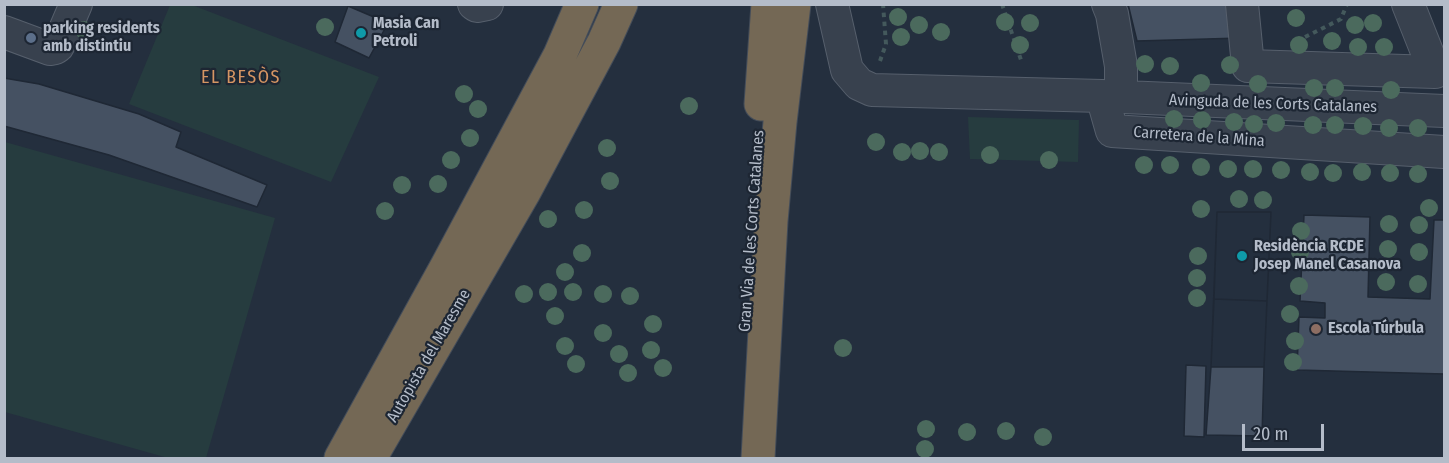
<!DOCTYPE html>
<html>
<head>
<meta charset="utf-8">
<style>
  body { margin:0 }
  #map { position:relative; width:1449px; height:463px; overflow:hidden; background:#242f3e; font-family:"Fira Sans Condensed",sans-serif }
  canvas { display:block }
  .frame { position:absolute; inset:0; border:6px solid #b4bcc9; pointer-events:none }
  .scale { position:absolute; left:1242px; top:424px; width:82px; height:27px; box-sizing:border-box; border:3px solid #b4bcc9; border-top:0; padding-left:8px; font-size:18px; line-height:21px; white-space:nowrap; color:#b4bcc9; -webkit-text-stroke:4px #1d2633; paint-order:stroke }
</style>
</head>
<body>
<div id="map">
<canvas width="1449" height="463"></canvas>
<div class="frame"></div>
<div class="scale">20 m</div>
</div>
<script>
const context = document.querySelector('canvas').getContext('2d');
context.lineJoin = 'round';
function paint(path, color) { context.fillStyle = color; context.fill(path, 'evenodd'); }
const shape = rows => new Path2D(rows.map(r => 'M' + r).join(''));
function trace(path, color, width, dash) { context.strokeStyle = color; context.lineWidth = width; context.lineCap = dash ? 'butt' : 'round'; context.setLineDash(dash || []); context.stroke(path); }
function label(font, color, halo, rows, align = 'center') {
  context.font = font + ' "Fira Sans Condensed",sans-serif'; context.lineWidth = 4.5; context.setLineDash([]); context.textBaseline = 'middle'; context.strokeStyle = halo; context.fillStyle = color; for (const [text, x, y, turn = 0] of rows) {
    context.save(); context.translate(x, y); context.rotate((+turn || 0) * Math.PI / 180); context.textAlign = isNaN(turn) ? turn : align; if (halo) context.strokeText(text, 0, 0); context.fillText(text, 0, 0); context.restore();
  }
}
const green = shape([
  [170,5,192,5,379,77,331,182,129,104],
  [968,117,1079,120,1078,162,970,159],
  [5,142,275,218,206,458,168,458,5,412]
]);
const building = shape([
  [1128,4,1234,4,1241,38,1137,41,1128,4],
  [348,6,388,23,369,58,335,42,348,6],
  [4,78,39,84,139,114,181,132,176,147,267,185,257,207,109,155,4,126,4,78],
  [1217,212,1271,212,1264,367,1211,367,1217,212],
  [1217,212,1271,212,1267,301,1214,299,1217,212],
  [1304,215,1370,217,1368,297,1430,299,1434,220,1444,220,1444,374,1297,370,1299,317,1325,318,1325,303,1300,301,1304,215],
  [1214,299,1267,301,1264,367,1211,367,1214,299],
  [1186,365,1206,366,1204,437,1184,436,1186,365],
  [1211,367,1264,367,1262,436,1206,435,1211,367]
]);
const path = shape([
  [1002,4,1021,60],
  [1305,37,1341,19,1347,4],
  [880,61,886,44,883,4]
]);
const minor = shape([
  [474,4,477,6,487,4],
  [832,4,847,70,859,84,872,90,1102,96,1444,111],
  [1108,4,1112,14,1121,66,1121,97],
  [1242,4,1248,66,1435,72,1408,4],
  [4,32,50,49,55,48,58,46,76,4],
  [1102,96,1112,131,1444,152]
]);
const highway = shape([
  [761,104,768,4],
  [341,458,447,266,560,55,582,4],
  [370,458,524,192,604,42,621,4],
  [758,458,771,221,780,122,794,4]
]);
const trees = [
  [898,17],
  [1296,18],
  [1005,22],
  [1030,23],
  [1373,23],
  [919,25],
  [1355,25],
  [325,27],
  [84,30],
  [941,32],
  [901,37],
  [1332,41],
  [1020,45],
  [1299,45],
  [1358,47],
  [1384,47],
  [1145,64],
  [1230,65],
  [1170,66],
  [1201,83],
  [1258,84],
  [1314,88],
  [1335,88],
  [1391,90],
  [464,94],
  [689,106],
  [478,109],
  [1174,119],
  [1202,120],
  [1234,122],
  [1276,123],
  [1254,124],
  [1313,125],
  [1335,125],
  [1363,126],
  [1389,128],
  [1418,128],
  [470,138],
  [876,142],
  [607,148],
  [920,151],
  [902,152],
  [939,152],
  [990,155],
  [451,160],
  [1049,160],
  [1144,165],
  [1170,165],
  [1201,167],
  [1228,169],
  [1253,169],
  [1281,170],
  [1310,172],
  [1362,172],
  [1333,173],
  [1390,173],
  [1418,174],
  [610,181],
  [438,184],
  [402,185],
  [1239,199],
  [1263,200],
  [1429,208],
  [1201,209],
  [584,210],
  [385,211],
  [548,219],
  [1389,224],
  [1419,225],
  [1301,231],
  [1388,249],
  [1300,252],
  [1419,252],
  [582,253],
  [1198,256],
  [565,272],
  [1197,278],
  [1386,282],
  [1418,284],
  [1299,286],
  [548,292],
  [573,292],
  [524,294],
  [603,294],
  [630,296],
  [1197,298],
  [1290,314],
  [555,316],
  [653,324],
  [603,333],
  [1295,341],
  [565,346],
  [843,348],
  [651,350],
  [619,354],
  [1293,362],
  [576,364],
  [663,368],
  [628,373],
  [926,429],
  [1006,431],
  [967,432],
  [1043,437],
  [925,449]
];
const markers = [
  [361,33,6,"#0f9aa8"],
  [31,38,6,"#5c6f8a"],
  [1242,256,6,"#0f9aa8"],
  [1316,329,6,"#8d6e63"]
];
const poiNames = [
  ["Masia Can",373,24],
  ["Petroli",373,42],
  ["parking residents",43,29],
  ["amb distintiu",43,47],
  ["Residència RCDE",1254,247],
  ["Josep Manel Casanova",1254,265],
  ["Escola Túrbula",1328,329]
];
const streetNames = [
  ["Avinguda de les Corts Catalanes",1273,104,2],
  ["Carretera de la Mina",1199,137,4],
  ["Gran Via de les Corts Catalanes",752,231,-86],
  ["Autopista del Maresme",429,356,-60]
];
const neighbourhoodNames = [
  ["EL BESÒS",241,78]
];
paint(green, '#263c3f');
paint(building, '#455162');
trace(building, '#1f2835', 1.5);
trace(minor, '#565f6c', 34);
trace(highway, '#434c59', 35);
trace(path, '#44595c', 4, [4.5, 4.5]);
trace(minor, '#38414e', 32);
trace(highway, '#746855', 33);
context.fillStyle = '#4b6a5d';
for (const [x, y] of trees) { context.beginPath(); context.arc(x, y, 9, 0, 2 * Math.PI); context.fill(); }
for (const [x, y, r, color] of markers) { const dot = new Path2D(); dot.arc(x, y, r, 0, 2 * Math.PI); context.fillStyle = color; context.fill(dot); trace(dot, '#1d2633', 2); }
label('bold 16px', '#b4bcc9', '#1d2633', poiNames, 'left');
label('16px', '#b4bcc9', '#1d2633', streetNames);
context.letterSpacing = '1.5px';
label('18px', '#d59563', '#1d2633', neighbourhoodNames);
context.letterSpacing = '0px';
</script>
</body>
</html>
